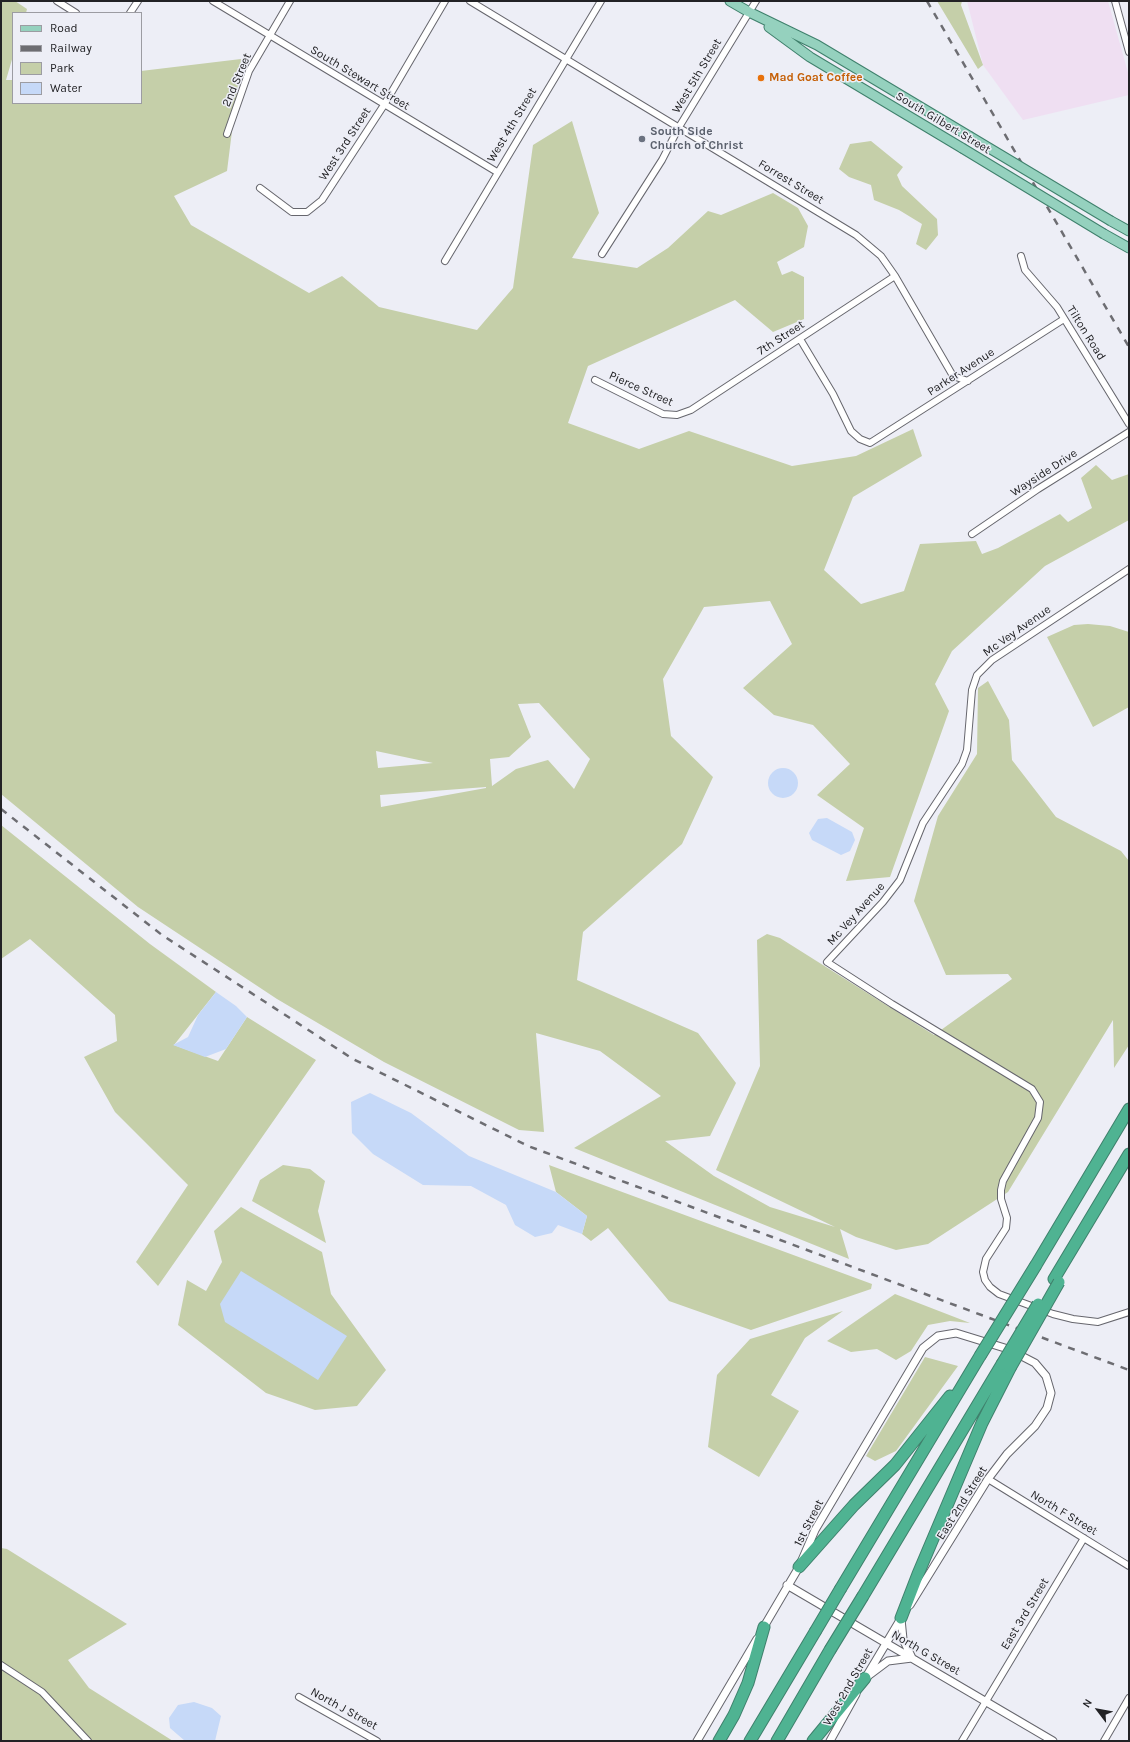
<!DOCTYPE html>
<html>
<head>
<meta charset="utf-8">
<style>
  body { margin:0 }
  #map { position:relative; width:1130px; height:1742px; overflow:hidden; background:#edeef6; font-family:Karla,sans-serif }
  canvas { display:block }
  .frame { position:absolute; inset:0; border:2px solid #222225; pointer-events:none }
  .legend { position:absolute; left:12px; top:12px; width:130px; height:92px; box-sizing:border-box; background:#edeef6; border:1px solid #9c9ca2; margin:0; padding:5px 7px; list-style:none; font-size:12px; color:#222225 }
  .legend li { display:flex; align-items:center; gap:8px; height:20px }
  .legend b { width:20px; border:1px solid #9c9ca2 }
  .north { position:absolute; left:1078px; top:1690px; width:40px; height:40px; -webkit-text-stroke:3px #edeef6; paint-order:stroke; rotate:302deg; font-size:11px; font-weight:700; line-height:16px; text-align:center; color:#222225 }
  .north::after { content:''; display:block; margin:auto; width:14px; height:18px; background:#222225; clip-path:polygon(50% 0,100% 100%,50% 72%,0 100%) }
</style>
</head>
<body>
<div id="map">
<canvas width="1130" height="1742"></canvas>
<div class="frame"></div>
<ul class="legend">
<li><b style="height:5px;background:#95d1be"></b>Road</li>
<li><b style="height:5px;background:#6d6d72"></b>Railway</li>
<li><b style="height:11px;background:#c5cfa9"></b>Park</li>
<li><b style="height:11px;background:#c6d9f8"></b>Water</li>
</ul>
<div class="north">N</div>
</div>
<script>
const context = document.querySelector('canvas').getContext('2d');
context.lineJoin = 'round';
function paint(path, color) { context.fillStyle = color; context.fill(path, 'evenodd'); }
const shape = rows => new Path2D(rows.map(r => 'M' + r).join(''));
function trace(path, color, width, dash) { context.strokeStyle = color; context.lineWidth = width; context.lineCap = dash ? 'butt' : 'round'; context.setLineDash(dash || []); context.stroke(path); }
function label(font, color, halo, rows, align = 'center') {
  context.font = font + ' Karla,sans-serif'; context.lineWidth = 3; context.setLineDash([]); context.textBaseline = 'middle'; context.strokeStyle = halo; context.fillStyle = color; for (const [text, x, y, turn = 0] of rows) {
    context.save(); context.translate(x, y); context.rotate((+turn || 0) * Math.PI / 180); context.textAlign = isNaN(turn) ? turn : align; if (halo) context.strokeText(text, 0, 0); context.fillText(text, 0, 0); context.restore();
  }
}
const industrial = shape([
  [967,1,1108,1,1129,76,1129,95,1023,120,983,65]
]);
const green = shape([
  [1,1,15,1,27,9,26,13,13,13,13,56,6,80,13,80,13,103,141,103,141,71,241,59,227,171,174,196,191,225,309,293,342,276,379,307,477,330,513,288,533,145,572,121,599,213,572,258,637,268,668,248,708,211,721,215,773,193,798,208,808,226,804,247,777,262,782,275,792,271,804,277,804,319,773,332,735,300,588,366,568,423,639,449,689,431,792,466,856,456,913,429,922,456,853,497,824,570,861,604,904,591,920,544,976,541,982,554,998,548,1060,514,1068,522,1092,508,1081,478,1096,465,1112,480,1129,474,1129,520,1045,566,952,651,935,684,949,711,890,877,846,881,864,828,817,795,850,764,813,725,774,715,743,688,792,644,770,601,704,607,663,679,671,736,713,777,682,844,583,932,577,980,698,1033,736,1083,710,1136,665,1141,714,1176,770,1207,835,1227,716,1170,760,1066,757,940,767,934,780,938,934,1035,1012,979,1008,974,946,975,914,901,938,816,977,754,978,688,988,681,1009,720,1012,760,1056,817,1121,851,1129,861,1129,1045,1114,1068,1113,1020,1008,1192,928,1244,896,1250,856,1237,840,1229,849,1259,574,1148,661,1096,600,1051,536,1033,544,1132,519,1130,384,1062,277,999,138,907,1,794],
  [539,703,590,759,574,789,548,760,516,769,492,786,490,759,509,757,531,737,518,704],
  [376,751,433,763,378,768],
  [486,787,486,788,381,807,380,795],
  [937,1,962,1,961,5,983,65,978,69],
  [871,141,903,167,897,175,902,186,937,219,938,235,926,250,916,244,922,224,899,210,874,200,871,185,849,177,839,169,850,144],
  [1088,624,1110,626,1129,632,1129,707,1093,727,1047,637,1074,625],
  [1,825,150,944,216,992,174,1045,218,1061,247,1017,316,1060,158,1286,136,1262,188,1185,115,1112,84,1057,117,1041,115,1015,30,939,1,959],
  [283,1165,310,1169,325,1181,318,1211,326,1243,252,1201,260,1180],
  [549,1165,872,1284,871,1289,751,1330,669,1301,608,1228,591,1241,582,1234,587,1216,556,1192],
  [241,1207,322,1252,331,1294,386,1370,357,1406,315,1410,266,1393,178,1325,187,1280,206,1291,222,1262,214,1231],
  [895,1294,970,1323,950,1321,928,1325,911,1351,896,1360,877,1349,851,1352,827,1341],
  [843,1311,805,1338,771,1395,799,1411,759,1477,708,1447,717,1375,750,1339],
  [925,1357,958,1366,896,1451,875,1461,866,1456],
  [1,1548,7,1549,127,1624,68,1660,89,1688,173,1741,1,1741]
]);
const water = shape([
  '768 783a15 15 0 1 1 30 0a15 15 0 1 1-30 0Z',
  [827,818,852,832,855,840,850,851,841,855,812,840,809,833,818,819],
  [216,992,236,1006,247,1017,226,1049,205,1057,173,1045,188,1037,198,1015],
  [370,1093,411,1113,469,1156,556,1192,587,1216,582,1234,558,1225,552,1233,535,1237,515,1225,506,1205,471,1186,423,1185,373,1154,352,1133,351,1102],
  [241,1271,347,1336,318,1380,225,1322,220,1304],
  [194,1702,212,1708,221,1716,215,1741,185,1741,170,1728,169,1718,178,1705]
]);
const minor = shape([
  [57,1,76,13],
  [213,1,497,172],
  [470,1,856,235,881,256,895,276,953,376,968,381],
  [1115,1,1129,52],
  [130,13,138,1],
  [227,134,249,71,290,1],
  [260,188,292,212,307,212,322,200,384,105,445,1],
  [602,254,662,160,679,127,756,1],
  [1021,256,1025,270,1057,307,1129,424],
  [445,261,601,1],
  [800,339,833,394,851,431,860,439,870,443,1064,319],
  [595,380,663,414,677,415,691,410,895,276],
  [972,534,1038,489,1129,432],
  [1129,569,992,660,977,675,972,690,967,750,962,764,923,823,900,880,883,902,827,962,892,1004,1032,1089,1040,1102,1038,1118,1003,1181,1001,1190,1001,1199,1007,1218,1006,1228,986,1259,983,1272,985,1280,990,1287,999,1294,1053,1314,1073,1319,1098,1322,1129,1312],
  [988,1479,1129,1566],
  [1,1665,42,1692,88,1741],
  [299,1697,377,1741],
  [962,1741,1084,1538],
  [1104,1741,1129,1698]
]);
const tertiary = shape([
  [787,1585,1053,1741],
  [762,1630,799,1567,815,1530,923,1348,938,1336,956,1333,1008,1349,1035,1363,1046,1376,1051,1393,1047,1408,1035,1426,1007,1454,988,1479,910,1605],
  [868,1676,888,1661,912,1658,903,1639,901,1619],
  [863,1682,903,1615],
  [697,1741,757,1639],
  [830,1741,856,1694]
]);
const primary = shape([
  [730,1,749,12,817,45,969,136],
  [769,27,810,57,962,148],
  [1111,221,1129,231],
  [1104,234,1129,248]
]);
const motorway = shape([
  [1036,1265,1129,1109],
  [1054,1279,1129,1154],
  [799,1567,854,1505,895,1465,950,1396],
  [841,1588,980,1356],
  [863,1596,1002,1364],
  [901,1618,918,1574,982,1423,1010,1368],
  [719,1741,734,1715,748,1683,764,1627],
  [750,1741,815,1632],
  [777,1741,830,1650],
  [813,1741,865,1678]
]);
const rail = shape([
  [927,1,1129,347],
  [1,809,162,935,353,1059,528,1146,1129,1370]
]);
const primaryBridge = shape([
  [969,136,1111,221],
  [962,148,1104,234]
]);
const motorwayBridge = shape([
  [980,1356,1036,1265],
  [1002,1364,1038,1304],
  [1010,1368,1059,1282],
  [815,1632,841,1588],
  [830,1650,863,1596]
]);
const markers = [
  [761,78,4,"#e8710a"],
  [642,139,4,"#6b7280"]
];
const streetNames = [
  ["West 5th Street",697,76,-59],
  ["South Stewart Street",360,78,31],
  ["2nd Street",237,80,-67],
  ["South Gilbert Street",943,123,31],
  ["West 4th Street",512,125,-59],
  ["West 3rd Street",345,144,-57],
  ["Forrest Street",791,182,31],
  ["Tilton Road",1086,333,58],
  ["7th Street",781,338,-33],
  ["Parker Avenue",961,372,-33],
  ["Pierce Street",641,389,24],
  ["Wayside Drive",1044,473,-33],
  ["Mc Vey Avenue",1017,631,-35],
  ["Mc Vey Avenue",856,914,-48],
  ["East 2nd Street",962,1503,-58],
  ["North F Street",1064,1513,31],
  ["1st Street",809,1523,-63],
  ["East 3rd Street",1025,1614,-59],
  ["North G Street",926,1653,30],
  ["West 2nd Street",848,1687,-60],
  ["North J Street",344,1709,29]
];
const foodNames = [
  ["Mad Goat Coffee",769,78]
];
const worshipNames = [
  ["South Side",650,132],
  ["Church of Christ",650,146]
];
paint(industrial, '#efdff2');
paint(green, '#c5cfa9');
paint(water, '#c6d9f8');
trace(minor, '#66666d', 8);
trace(tertiary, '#66666d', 9);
trace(primary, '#3f806c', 11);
trace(motorway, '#3f806c', 13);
trace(minor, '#fff', 6);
trace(tertiary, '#fff', 7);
trace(primary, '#95d1be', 9);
trace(motorway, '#4fb392', 11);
trace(rail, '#6d6d72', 2.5, [7, 7]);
trace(primaryBridge, '#3f806c', 11, []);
trace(motorwayBridge, '#3f806c', 13, []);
trace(primaryBridge, '#95d1be', 9);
trace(motorwayBridge, '#4fb392', 11);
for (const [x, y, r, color] of markers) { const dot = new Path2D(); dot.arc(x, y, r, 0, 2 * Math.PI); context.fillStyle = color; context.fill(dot); trace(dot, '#edeef6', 1.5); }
label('12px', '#222225', '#edeef6', streetNames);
label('bold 12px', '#c56008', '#edeef6', foodNames, 'left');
label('bold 12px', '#5b616d', '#edeef6', worshipNames, 'left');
</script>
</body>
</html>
